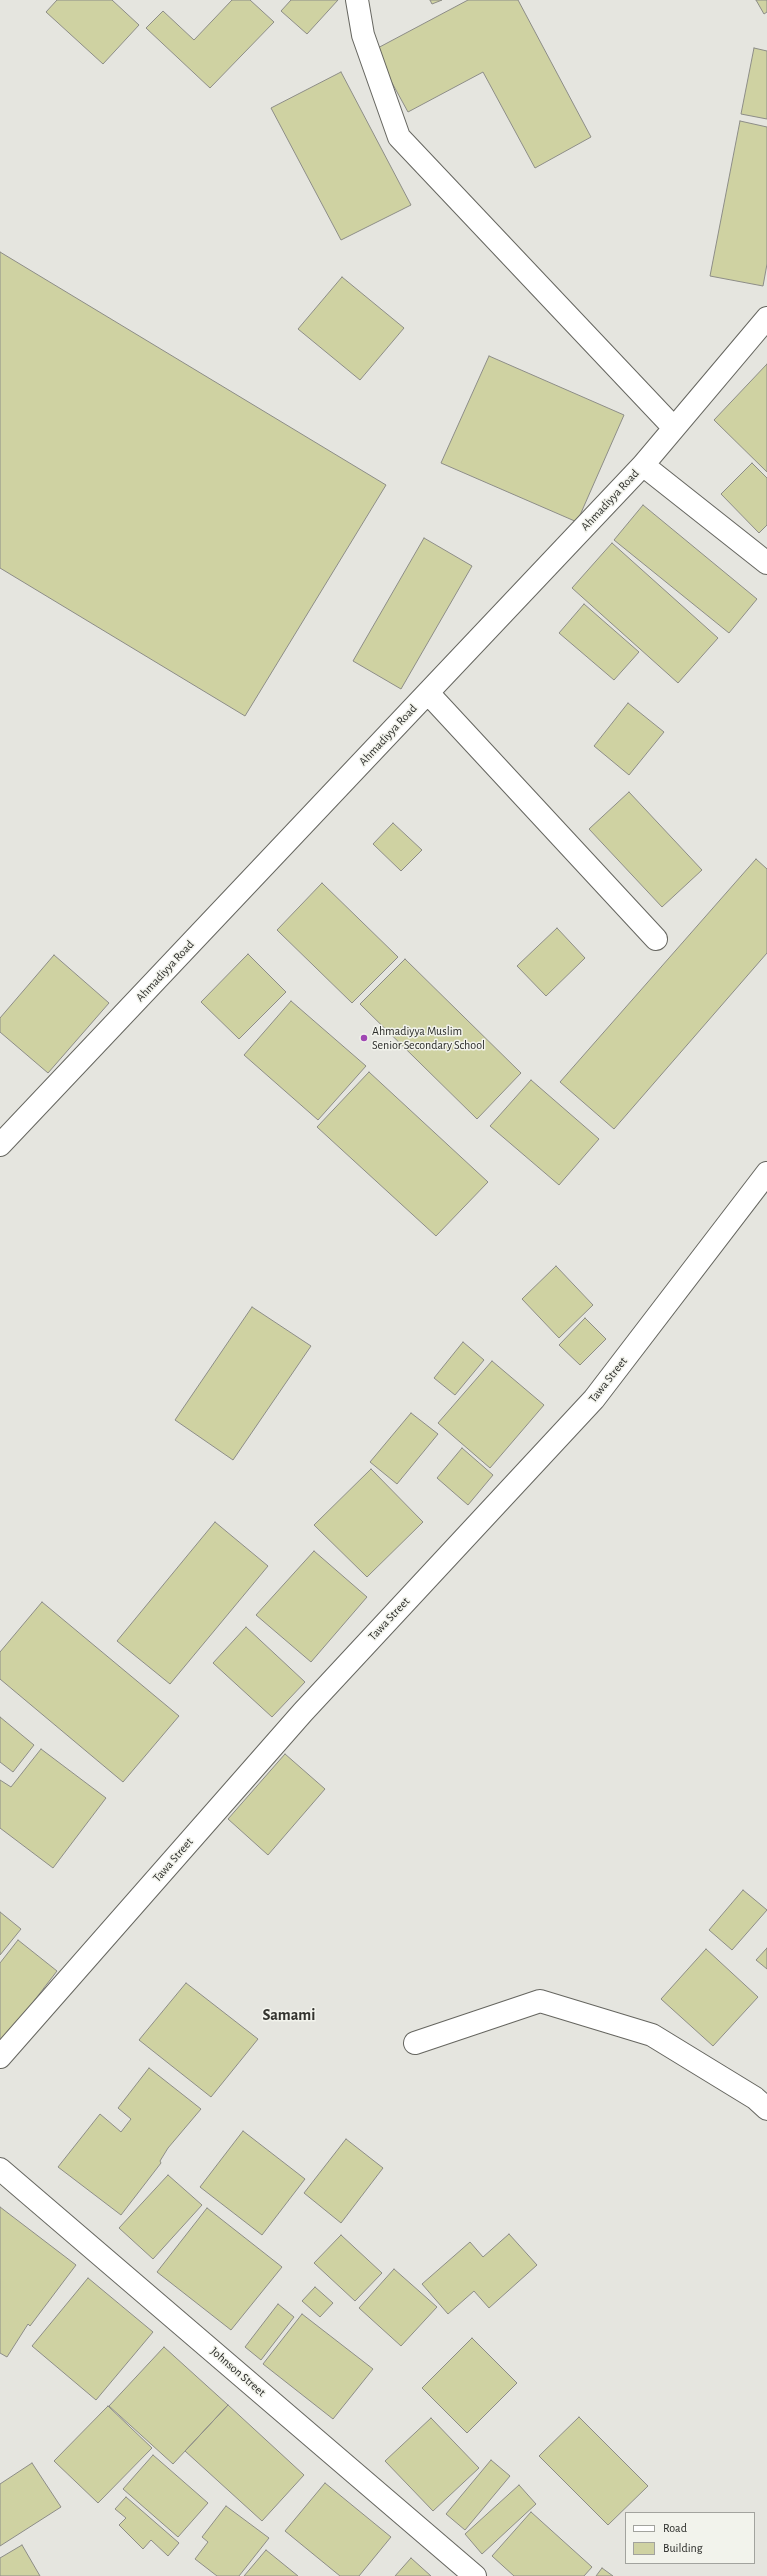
<!DOCTYPE html>
<html>
<head>
<meta charset="utf-8">
<style>
  body { margin:0 }
  #map { position:relative; width:767px; height:2576px; overflow:hidden; background:#e5e5df; font-family:"Alegreya Sans",sans-serif }
  canvas { display:block }
  .legend { position:absolute; left:625px; top:2512px; width:130px; height:52px; box-sizing:border-box; background:#f2f3ec; border:1px solid #a2a39e; margin:0; padding:5px 7px; list-style:none; font-size:12px; color:#2b2c29 }
  .legend li { display:flex; align-items:center; gap:8px; height:20px }
  .legend b { width:20px; border:1px solid #a2a39e }
</style>
</head>
<body>
<div id="map">
<canvas width="767" height="2576"></canvas>
<ul class="legend">
<li><b style="height:5px;background:#fff"></b>Road</li>
<li><b style="height:11px;background:#cfd2a2"></b>Building</li>
</ul>
</div>
<script>
const context = document.querySelector('canvas').getContext('2d');
context.lineJoin = 'round';
function paint(path, color) { context.fillStyle = color; context.fill(path, 'evenodd'); }
const shape = rows => new Path2D(rows.map(r => 'M' + r).join(''));
function trace(path, color, width, dash) { context.strokeStyle = color; context.lineWidth = width; context.lineCap = dash ? 'butt' : 'round'; context.setLineDash(dash || []); context.stroke(path); }
function label(font, color, halo, rows, align = 'center') {
  context.font = font + ' "Alegreya Sans",sans-serif'; context.lineWidth = 3; context.setLineDash([]); context.textBaseline = 'middle'; context.strokeStyle = halo; context.fillStyle = color; for (const [text, x, y, turn = 0] of rows) {
    context.save(); context.translate(x, y); context.rotate((+turn || 0) * Math.PI / 180); context.textAlign = isNaN(turn) ? turn : align; if (halo) context.strokeText(text, 0, 0); context.fillText(text, 0, 0); context.restore();
  }
}
const building = shape([
  [57,0,112,0,139,25,103,64,46,12,57,0],
  [232,0,250,0,274,22,210,88,146,28,163,11,194,40,232,0],
  [291,0,338,0,307,34,281,11,291,0],
  [430,0,442,0,432,4,430,0],
  [468,0,518,0,591,137,535,168,483,72,408,112,374,50,468,0],
  [756,0,767,0,767,12,764,14,756,0],
  [754,48,767,51,767,119,741,114,754,48],
  [341,72,411,205,341,240,271,108,341,72],
  [740,121,767,127,767,264,763,286,710,276,740,121],
  [0,252,386,485,245,716,0,568,0,252],
  [342,277,404,328,360,380,298,329,342,277],
  [489,356,624,415,577,522,441,463,489,356],
  [767,364,767,472,714,420,767,364],
  [752,463,767,478,767,525,759,533,721,494,752,463],
  [643,505,757,599,729,633,614,540,643,505],
  [424,538,472,566,401,689,353,661,424,538],
  [612,543,718,638,678,683,572,588,612,543],
  [584,604,639,652,614,680,559,633,584,604],
  [628,703,664,732,629,775,594,746,628,703],
  [629,792,702,870,662,907,589,829,629,792],
  [393,823,422,850,401,871,373,844,393,823],
  [756,859,767,869,767,953,614,1129,560,1082,756,859],
  [322,883,398,957,352,1003,277,930,322,883],
  [557,928,585,958,546,996,517,966,557,928],
  [248,954,286,992,239,1039,201,1002,248,954],
  [54,955,109,1003,48,1073,0,1032,0,1018,54,955],
  [405,959,521,1073,477,1119,360,1004,405,959],
  [291,1001,366,1066,318,1120,244,1055,291,1001],
  [369,1072,488,1182,436,1236,317,1127,369,1072],
  [531,1080,599,1139,559,1185,490,1126,531,1080],
  [556,1266,593,1305,559,1338,522,1299,556,1266],
  [252,1307,311,1346,233,1460,175,1420,252,1307],
  [585,1318,606,1339,580,1365,559,1345,585,1318],
  [463,1342,484,1360,455,1395,434,1378,463,1342],
  [492,1361,544,1405,490,1468,438,1423,492,1361],
  [411,1413,438,1434,397,1484,370,1462,411,1413],
  [462,1448,493,1475,468,1505,437,1478,462,1448],
  [371,1469,423,1522,367,1577,314,1525,371,1469],
  [215,1522,268,1566,170,1684,117,1641,215,1522],
  [314,1551,367,1597,311,1662,256,1615,314,1551],
  [42,1602,179,1716,123,1782,0,1679,0,1652,42,1602],
  [246,1627,305,1682,272,1717,213,1663,246,1627],
  [0,1717,34,1745,13,1772,0,1762,0,1717],
  [41,1749,106,1798,53,1868,0,1828,0,1780,11,1787,41,1749],
  [285,1754,325,1789,268,1855,228,1819,285,1754],
  [743,1890,767,1910,732,1950,709,1930,743,1890],
  [0,1912,21,1929,0,1955,0,1912],
  [18,1940,57,1971,0,2045,0,1963,18,1940],
  [767,1948,767,1969,756,1960,767,1948],
  [706,1949,758,1997,713,2046,661,1999,706,1949],
  [186,1983,258,2039,211,2097,139,2040,186,1983],
  [149,2068,201,2109,168,2148,160,2161,161,2163,121,2215,58,2167,100,2114,121,2132,131,2119,118,2108,149,2068],
  [243,2131,305,2179,262,2235,200,2187,243,2131],
  [346,2139,383,2168,341,2223,304,2193,346,2139],
  [168,2175,202,2205,153,2259,119,2228,168,2175],
  [0,2207,76,2265,30,2326,28,2324,7,2357,0,2353,0,2207],
  [207,2208,282,2267,231,2330,157,2272,207,2208],
  [509,2234,537,2265,489,2308,474,2291,448,2314,422,2284,470,2242,483,2257,509,2234],
  [341,2235,382,2273,355,2301,314,2263,341,2235],
  [394,2269,437,2307,401,2346,359,2308,394,2269],
  [88,2278,153,2332,96,2400,32,2346,88,2278],
  [315,2287,333,2303,320,2317,302,2301,315,2287],
  [278,2304,294,2317,261,2360,245,2347,278,2304],
  [302,2314,373,2369,333,2419,263,2364,302,2314],
  [472,2338,517,2383,467,2433,422,2388,472,2338],
  [164,2347,228,2405,173,2464,109,2406,164,2347],
  [228,2405,304,2475,262,2521,185,2451,228,2405],
  [108,2406,152,2448,98,2503,54,2461,108,2406],
  [579,2417,648,2486,608,2525,539,2456,579,2417],
  [431,2418,479,2468,433,2511,385,2461,431,2418],
  [153,2455,208,2503,178,2537,123,2489,153,2455],
  [491,2460,510,2476,465,2530,446,2514,491,2460],
  [32,2463,61,2507,0,2546,0,2484,32,2463],
  [325,2483,391,2537,359,2576,340,2576,285,2531,325,2483],
  [519,2485,536,2504,482,2554,465,2534,519,2485],
  [126,2497,179,2543,168,2556,151,2540,143,2549,119,2525,126,2518,115,2509,126,2497],
  [226,2506,269,2538,239,2576,217,2576,195,2559,208,2542,202,2537,226,2506],
  [531,2512,592,2567,584,2576,514,2576,492,2556,531,2512],
  [22,2545,40,2576,0,2576,0,2558,22,2545],
  [266,2550,298,2576,244,2576,266,2550],
  [411,2558,431,2576,395,2576,411,2558],
  [602,2568,613,2576,596,2576,602,2568]
]);
const minor = shape([
  [357,0,363,35,399,137,674,428],
  [643,465,767,563],
  [428,693,656,939],
  [0,1145,643,465,767,318],
  [415,2043,540,2001,652,2035,755,2098,767,2109],
  [0,2057,303,1712,594,1399,767,1173],
  [0,2169,475,2576]
]);
const markers = [
  [364,1038,4,"#a047b3"]
];
const streetNames = [
  ["Ahmadiyya Road",610,500,-47],
  ["Ahmadiyya Road",388,735,-47],
  ["Ahmadiyya Road",165,971,-47],
  ["Tawa Street",608,1380,-52],
  ["Tawa Street",389,1619,-47],
  ["Tawa Street",173,1860,-49],
  ["Johnson Street",238,2372,41]
];
const poiNames = [
  ["Ahmadiyya Muslim",372,1031],
  ["Senior Secondary School",372,1045]
];
const districtNames = [
  ["Samami",289,2015]
];
paint(building, '#cfd2a2');
trace(building, '#8d8d87', 1);
trace(minor, '#666660', 24);
trace(minor, '#fff', 22);
for (const [x, y, r, color] of markers) { const dot = new Path2D(); dot.arc(x, y, r, 0, 2 * Math.PI); context.fillStyle = color; context.fill(dot); trace(dot, '#f2f3ec', 1.5); }
label('12px', '#2b2c29', '#f2f3ec', streetNames);
label('12px', '#2b2c29', '#f2f3ec', poiNames, 'left');
label('bold 16px', '#33332e', '#f2f3ec', districtNames);
</script>
</body>
</html>
